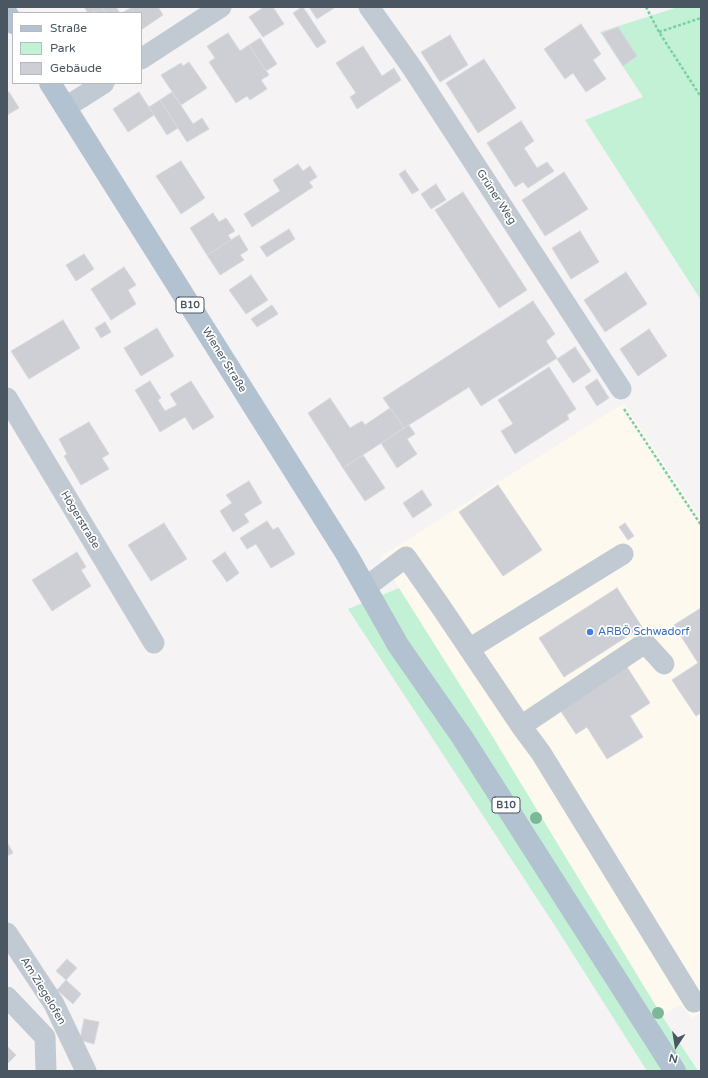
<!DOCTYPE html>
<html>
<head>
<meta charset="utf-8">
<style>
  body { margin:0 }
  #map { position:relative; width:708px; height:1078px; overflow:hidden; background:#f5f3f3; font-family:"Varela Round",sans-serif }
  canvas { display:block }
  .frame { position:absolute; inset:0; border:8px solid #4a5661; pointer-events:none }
  .legend { position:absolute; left:12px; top:12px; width:130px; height:72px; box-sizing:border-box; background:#fff; border:1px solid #b7bbc0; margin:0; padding:5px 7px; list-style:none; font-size:12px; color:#4a5661 }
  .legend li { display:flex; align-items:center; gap:8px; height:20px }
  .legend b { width:20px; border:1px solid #b7bbc0 }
  .north { position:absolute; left:656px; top:1026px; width:40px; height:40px; -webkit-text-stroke:3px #fff; paint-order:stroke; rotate:192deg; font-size:11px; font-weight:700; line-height:16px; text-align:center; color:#4a5661 }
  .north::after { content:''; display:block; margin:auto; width:14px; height:18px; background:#4a5661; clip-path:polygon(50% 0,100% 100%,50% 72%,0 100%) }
</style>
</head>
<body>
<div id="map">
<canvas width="708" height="1078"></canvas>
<div class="frame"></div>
<ul class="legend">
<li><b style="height:5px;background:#b3c2d1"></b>Straße</li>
<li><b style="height:11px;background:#c3f1d5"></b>Park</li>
<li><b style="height:11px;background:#cdcfd5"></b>Gebäude</li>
</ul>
<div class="north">N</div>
</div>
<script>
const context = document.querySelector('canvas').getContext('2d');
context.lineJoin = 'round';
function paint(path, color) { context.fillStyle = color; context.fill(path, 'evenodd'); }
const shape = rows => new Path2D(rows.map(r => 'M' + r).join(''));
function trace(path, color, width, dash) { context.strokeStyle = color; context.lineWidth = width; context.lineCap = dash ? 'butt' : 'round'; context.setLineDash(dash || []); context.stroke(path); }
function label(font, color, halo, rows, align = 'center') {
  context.font = font + ' "Varela Round",sans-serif'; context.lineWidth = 3.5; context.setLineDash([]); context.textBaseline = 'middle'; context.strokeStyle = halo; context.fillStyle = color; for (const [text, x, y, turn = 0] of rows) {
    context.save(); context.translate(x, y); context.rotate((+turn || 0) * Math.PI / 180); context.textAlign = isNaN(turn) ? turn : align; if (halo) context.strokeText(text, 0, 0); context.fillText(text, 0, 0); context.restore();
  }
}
const commercial = shape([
  [624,403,701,519,701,1013,692,1018,681,1004,662,1016,491,734,399,588,380,557]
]);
const green = shape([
  [678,7,701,7,701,300,585,120,643,97,600,32],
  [399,588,491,734,662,1016,698,1071,647,1071,557,929,348,609]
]);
const building = shape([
  [84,7,102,7,106,13,96,13,94,11,91,13,88,13,84,7],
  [102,7,116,7,120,13,106,13,102,7],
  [132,7,158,7,163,15,141,30,141,13,122,13,132,7],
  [264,7,273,7,284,24,263,37,249,17,264,7],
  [302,7,303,7,326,42,317,48,293,13,302,7],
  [309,7,336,7,317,19,309,7],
  [581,24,601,54,593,60,606,79,586,92,573,73,565,79,544,49,581,24],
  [618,27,637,56,623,66,602,33,618,27],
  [228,33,240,51,249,45,269,75,261,80,267,89,250,100,247,96,236,103,209,62,215,58,207,46,228,33],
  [450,35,468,65,440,82,421,52,450,35],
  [260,38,277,64,266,71,249,45,260,38],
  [363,46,382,76,394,68,401,80,357,109,350,97,356,93,336,63,363,46],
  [484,59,516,108,478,133,446,83,484,59],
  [189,62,207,88,181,105,161,75,181,63,183,66,189,62],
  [9,92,19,108,7,115,7,94,9,92],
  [139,92,154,115,128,132,113,109,139,92],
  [172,92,193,124,202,118,209,129,187,142,160,100,172,92],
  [160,100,178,128,167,135,149,107,160,100],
  [521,121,534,141,524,148,537,168,547,162,554,171,528,188,523,182,515,187,487,143,521,121],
  [181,161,205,198,181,214,156,176,181,161],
  [298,164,303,171,310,166,317,177,309,182,313,187,252,227,244,214,280,191,273,180,298,164],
  [405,170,419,190,412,194,399,174,405,170],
  [564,172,588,209,545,236,522,200,564,172],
  [436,184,446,200,431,209,421,194,436,184],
  [463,192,527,290,499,308,435,210,463,192],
  [213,213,219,222,226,218,235,231,228,235,231,240,207,255,190,228,213,213],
  [289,229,295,239,267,257,260,247,289,229],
  [580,231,599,262,571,279,552,248,580,231],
  [239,235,248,250,240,255,244,260,220,275,207,255,239,235],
  [84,254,94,269,76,281,66,265,84,254],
  [124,267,136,285,128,290,136,304,111,320,91,289,124,267],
  [626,272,647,304,605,332,584,300,626,272],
  [251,275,268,300,246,314,229,290,251,275],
  [533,301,555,334,546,341,557,358,481,406,469,387,404,428,383,398,533,301],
  [272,305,278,314,257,327,251,319,272,305],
  [63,320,80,348,29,379,11,351,63,320],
  [105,322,111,332,101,338,95,328,105,322],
  [157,328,174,356,141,376,124,348,157,328],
  [649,329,667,356,638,376,620,349,649,329],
  [575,347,591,371,573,383,557,359,575,347],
  [549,367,576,409,567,415,569,419,515,454,501,431,513,424,498,400,549,367],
  [597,379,609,398,597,406,585,387,597,379],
  [150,381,161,398,158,400,165,411,177,405,170,394,191,381,214,417,193,430,185,417,160,432,135,390,150,381],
  [330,398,350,428,362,421,365,425,390,408,404,428,343,468,308,413,330,398],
  [89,422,109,454,102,458,109,469,81,485,64,456,67,454,59,439,89,422],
  [409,425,415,434,407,439,417,454,397,468,381,443,409,425],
  [363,455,385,488,365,501,343,468,363,455],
  [249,481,262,503,244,514,249,522,233,532,220,511,232,503,226,495,249,481],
  [498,485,542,550,503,576,459,512,498,485],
  [422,490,432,505,413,518,403,503,422,490],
  [267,521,273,530,278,527,295,554,271,568,256,544,247,549,240,538,267,521],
  [164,523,187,559,151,581,128,545,164,523],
  [625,523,634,536,628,540,619,527,625,523],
  [77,552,86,567,81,570,91,586,52,611,32,580,77,552],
  [225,552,239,573,227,582,212,561,225,552],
  [617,588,642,627,564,677,539,638,617,588],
  [701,608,701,713,696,716,672,680,698,663,674,625,701,608],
  [627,667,650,703,630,716,643,737,607,759,587,727,576,734,560,710,627,667],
  [7,842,13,853,7,856,7,842],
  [67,959,77,968,66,980,56,971,67,959],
  [66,980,81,994,73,1004,57,990,66,980],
  [84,1019,99,1022,94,1044,80,1040,84,1019],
  [7,1046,16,1055,7,1064,7,1046]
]);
const path = shape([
  [646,7,659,32,701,97],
  [659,32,701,18],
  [624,409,701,525]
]);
const minor = shape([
  [369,7,413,69,621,389],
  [141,59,221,7],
  [66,107,104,83],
  [7,398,154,643],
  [366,587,406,557,441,607,521,726,541,753,694,1002],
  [469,649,623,554],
  [521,726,645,643,664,664],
  [7,933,54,1004,86,1071],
  [7,997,45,1037,46,1071]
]);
const major = shape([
  [7,14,13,23],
  [50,83,347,555,398,645,462,737,675,1071]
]);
const trees = [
  [536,818],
  [658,1013]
];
const markers = [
  [590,632,4,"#3f7fe0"]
];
const shields = [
  [190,305,28],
  [506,805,28]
];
const shieldNames = [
  ["B10",190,305],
  ["B10",506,805]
];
const streetNames = [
  ["Grüner Weg",496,197,57],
  ["Wiener Straße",224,360,58],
  ["Högerstraße",80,520,59],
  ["Am Ziegelofen",43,991,59]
];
const shopNames = [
  ["ARBÖ Schwadorf",598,632]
];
paint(commercial, '#fdf9ef');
paint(green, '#c3f1d5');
paint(building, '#cdcfd5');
trace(building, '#d7d9de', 1);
trace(path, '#7ad0a6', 2.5, [3, 2]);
trace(minor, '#c1cad2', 21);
trace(major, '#b3c2d1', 22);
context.fillStyle = '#7bb799';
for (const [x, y] of trees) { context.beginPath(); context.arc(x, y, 6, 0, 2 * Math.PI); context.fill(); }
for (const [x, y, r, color] of markers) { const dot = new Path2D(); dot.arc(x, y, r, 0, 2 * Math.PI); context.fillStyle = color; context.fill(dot); trace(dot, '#fff', 1.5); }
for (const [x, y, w] of shields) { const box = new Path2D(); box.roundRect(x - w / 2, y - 8, w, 16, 3); context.fillStyle = '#fff'; context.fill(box); trace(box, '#4a5661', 1); }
label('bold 10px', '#4a5661', null, shieldNames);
label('11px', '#4a5661', '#fff', streetNames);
label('11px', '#366cbe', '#fff', shopNames, 'left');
</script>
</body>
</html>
